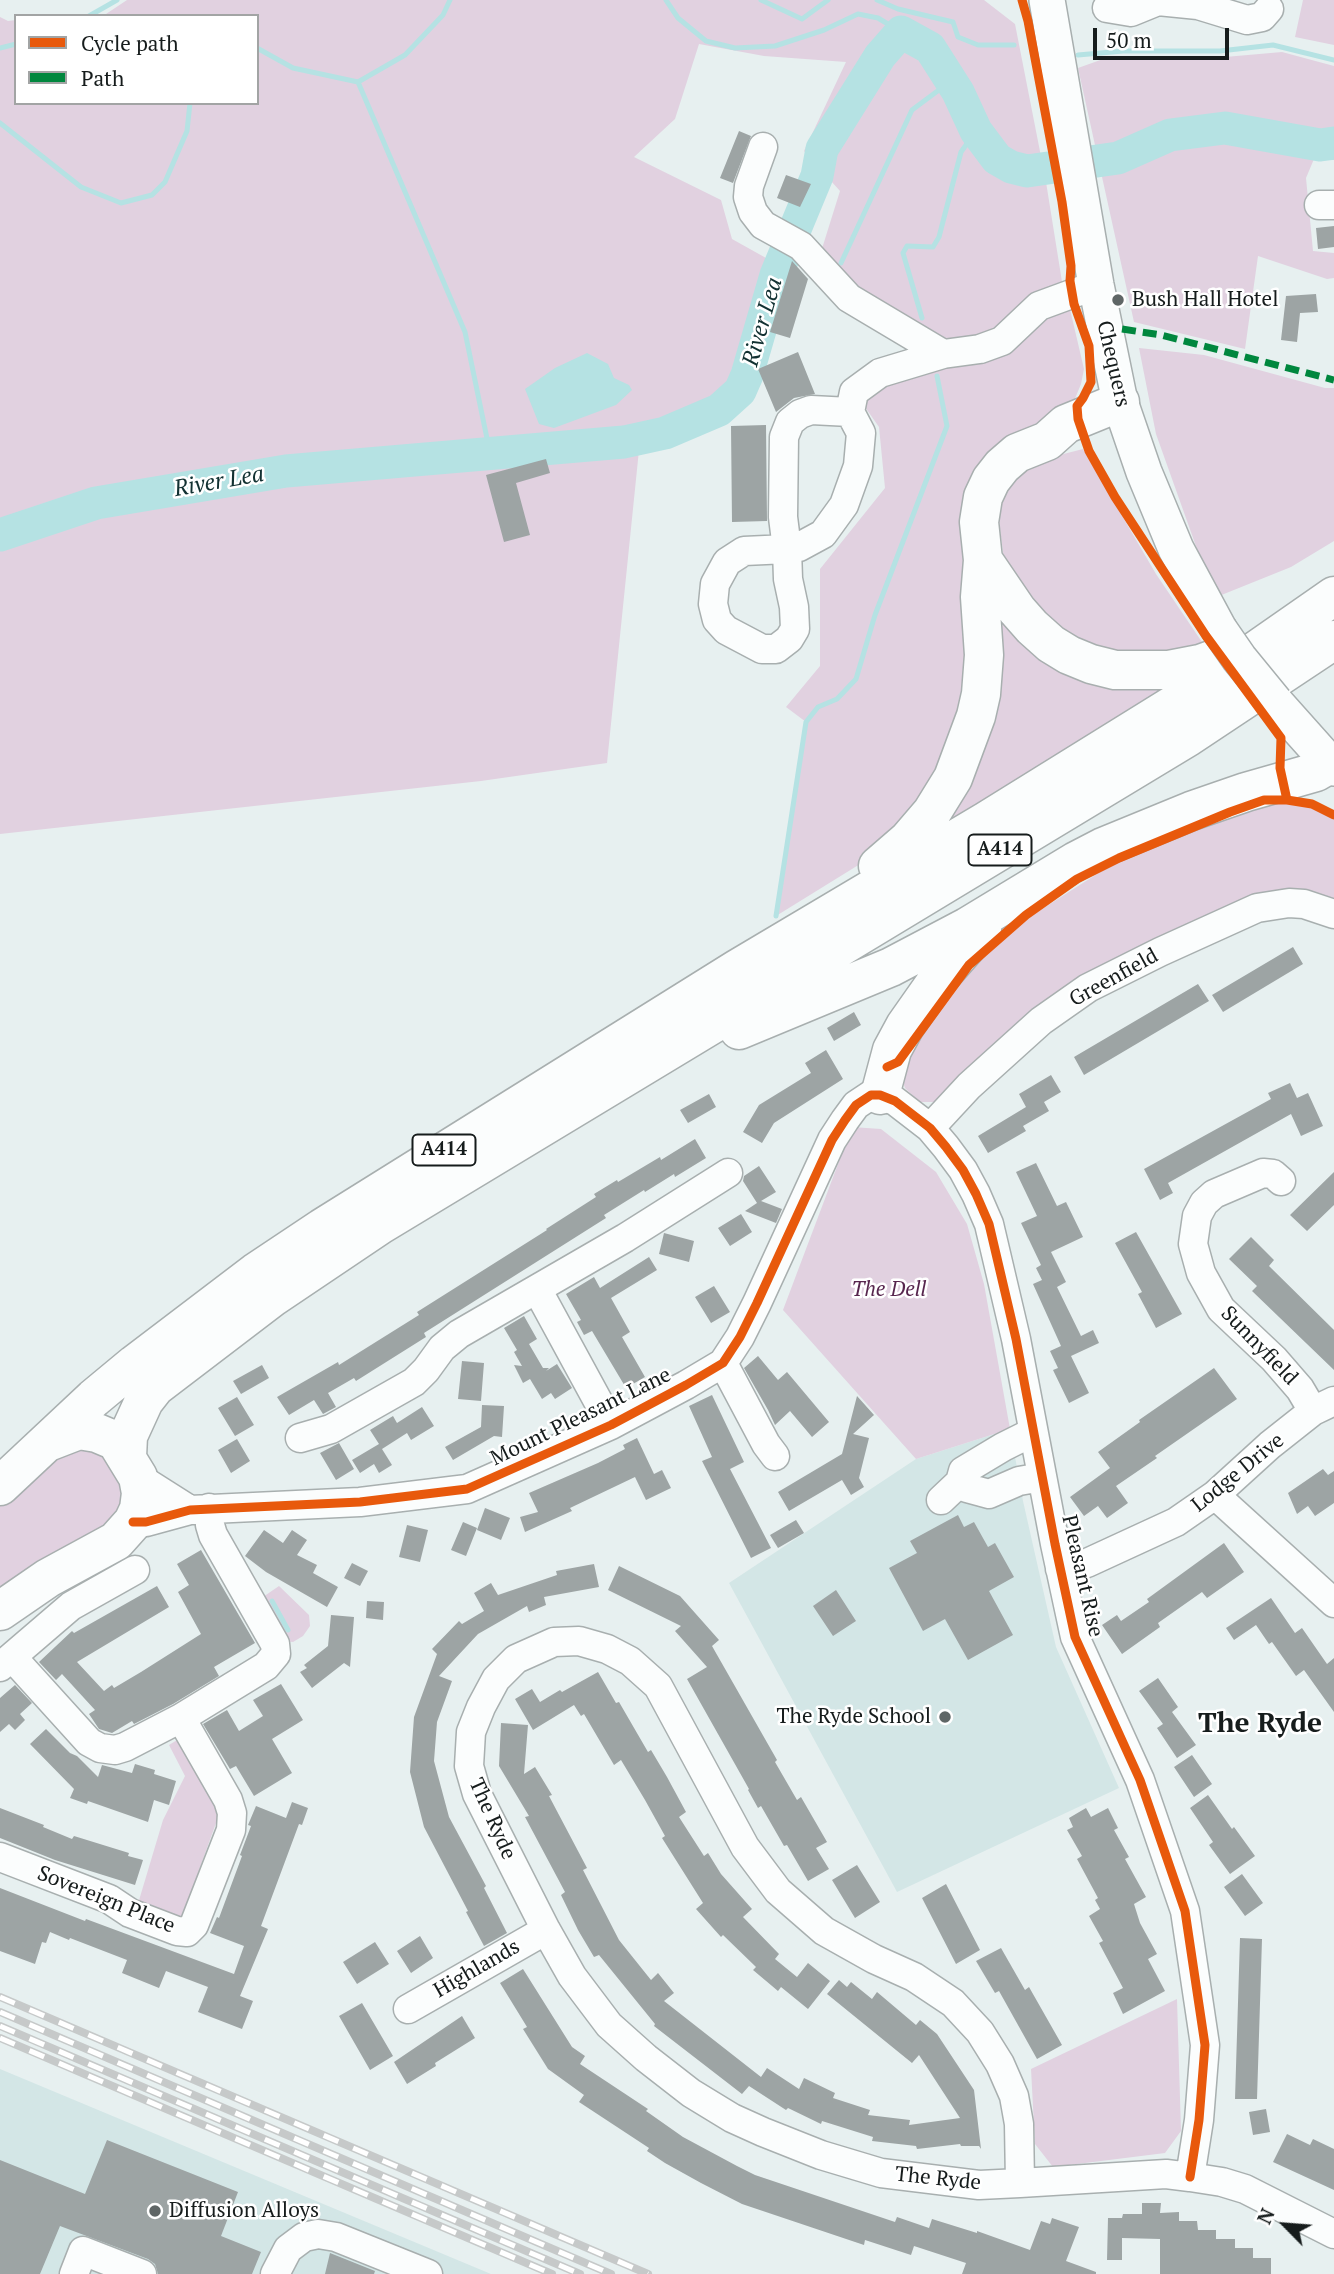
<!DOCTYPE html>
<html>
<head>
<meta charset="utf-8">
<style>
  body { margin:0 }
  #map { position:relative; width:1334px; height:2274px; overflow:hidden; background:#e7f0f0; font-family:"PT Serif",serif }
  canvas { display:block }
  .legend { position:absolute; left:14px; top:14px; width:245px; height:91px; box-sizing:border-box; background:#fff; border:2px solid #a2a4a4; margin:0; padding:9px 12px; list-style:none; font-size:21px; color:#161c1c }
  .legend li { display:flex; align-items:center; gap:14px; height:35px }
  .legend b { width:35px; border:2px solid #a2a4a4 }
  .north { position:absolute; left:1250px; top:2190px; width:70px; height:70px; -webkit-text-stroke:5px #fff; paint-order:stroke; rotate:295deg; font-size:19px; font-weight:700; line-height:28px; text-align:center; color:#161c1c }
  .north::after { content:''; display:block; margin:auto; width:24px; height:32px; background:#161c1c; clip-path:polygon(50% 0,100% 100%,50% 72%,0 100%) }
  .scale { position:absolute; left:1093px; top:28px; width:136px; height:32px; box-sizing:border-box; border:4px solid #161c1c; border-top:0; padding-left:9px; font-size:21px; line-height:24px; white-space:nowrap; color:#161c1c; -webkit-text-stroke:5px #fff; paint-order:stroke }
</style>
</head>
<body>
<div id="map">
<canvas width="1334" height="2274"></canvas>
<ul class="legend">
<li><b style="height:9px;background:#e8590c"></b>Cycle path</li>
<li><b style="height:9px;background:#00873e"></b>Path</li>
</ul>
<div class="north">N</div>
<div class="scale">50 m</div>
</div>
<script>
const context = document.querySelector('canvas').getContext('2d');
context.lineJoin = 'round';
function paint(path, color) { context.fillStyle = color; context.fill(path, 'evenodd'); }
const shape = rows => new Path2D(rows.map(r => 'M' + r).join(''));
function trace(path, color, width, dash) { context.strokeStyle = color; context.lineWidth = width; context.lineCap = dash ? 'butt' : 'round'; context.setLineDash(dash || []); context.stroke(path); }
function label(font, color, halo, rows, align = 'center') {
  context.font = font + ' "PT Serif",serif'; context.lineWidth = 5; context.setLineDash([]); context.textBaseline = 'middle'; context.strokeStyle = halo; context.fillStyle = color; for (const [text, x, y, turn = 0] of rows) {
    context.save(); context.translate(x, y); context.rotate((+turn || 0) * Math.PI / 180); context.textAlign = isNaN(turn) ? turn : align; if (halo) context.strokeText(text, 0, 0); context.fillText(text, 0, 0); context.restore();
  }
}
const built = shape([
  [1010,1429,1023,1501,1056,1647,1119,1788,897,1892,729,1583,916,1459],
  [0,2069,491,2274,0,2274]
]);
const green = shape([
  [127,0,984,0,1015,24,1046,182,1063,288,995,334,945,343,871,304,820,255,840,191,804,151,846,62,764,56,699,44,675,119,634,157,721,200,732,239,775,263,745,354,733,385,710,406,679,417,659,427,597,435,531,438,525,459,639,450,607,763,481,781,0,834,0,17,8,21,16,20,16,103,257,103,257,16,103,16],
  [1303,0,1334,0,1334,45,1295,37],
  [1282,52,1334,66,1334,160,1314,159,1306,178,1313,251,1334,253,1334,278,1327,279,1258,256,1245,349,1134,322,1078,68,1106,58,1225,57],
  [1069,305,1084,369,1081,384,1074,401,1054,417,1009,436,974,638,960,737,920,810,873,856,776,916,806,722,786,707,820,666,820,569,885,488,879,427,860,400,884,379,1050,309],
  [1139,348,1204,355,1325,388,1334,388,1334,541,1291,567,1219,596,1197,549,1156,434],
  [1083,449,1156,574,1206,648,1164,657,1078,648,1034,619,1005,568,998,513,1009,485,1040,460],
  [993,603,1009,621,1198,676,918,846],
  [1280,803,1313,808,1334,819,1334,903,1326,900,1105,967,1018,1022,940,1102,919,1102,905,1088,899,1071,947,994,998,937,1119,860,1249,807],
  [852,1127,881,1129,936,1172,967,1224,984,1284,1010,1429,916,1459,783,1310],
  [83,1443,100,1448,129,1494,109,1531,0,1594,0,1503,57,1454],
  [279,1586,309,1615,310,1626,303,1636,293,1642,283,1641,260,1599],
  [182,1737,222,1819,216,1823,198,1873,200,1886,187,1921,137,1907,163,1820,185,1776,169,1745],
  [1177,1999,1181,2131,1165,2153,1053,2167,1035,2144,1031,2069]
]);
const water = shape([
  [587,353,608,364,614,378,629,385,632,390,616,405,554,428,539,424,525,389,555,368]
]);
const stream = shape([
  [666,0,678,18,706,41,735,48,775,46,824,30,858,14,878,18,901,32],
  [761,0,802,19,828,0],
  [877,0,898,9,953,22,958,37,978,45,1014,45],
  [89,16,117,0],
  [0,48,16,44],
  [257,48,293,68,358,82,405,55,443,15,450,0],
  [1078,55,1123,51,1220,51,1273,45,1334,60],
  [358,82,465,332,490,453],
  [0,123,81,187,121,203,152,195,165,182,187,131,190,103],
  [841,263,912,110,951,81],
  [922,318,903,253,907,246,933,247,939,237,961,152,976,131],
  [776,916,806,722,818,707,837,699,856,679,875,615,947,426,937,376],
  [272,1601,288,1630]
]);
const river = shape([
  [0,535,96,503,286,471,624,442,665,433,719,410,740,391,747,375,776,275,817,176,822,149,880,56,901,32,930,48,958,92,976,131,997,159,1011,167,1027,171,1118,158,1170,135,1225,128,1320,145,1334,143]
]);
const building = shape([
  [739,131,751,136,733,183,720,178],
  [786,175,811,184,800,207,777,198],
  [1334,226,1334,247,1318,249,1316,228],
  [792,261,808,279,790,338,770,332],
  [1316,294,1318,312,1300,313,1297,342,1281,340,1286,296],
  [798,352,815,394,794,398,776,412,758,369],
  [766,425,767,521,732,522,731,426],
  [546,459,550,473,516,483,530,535,504,542,486,475],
  [1293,947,1303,964,1223,1012,1212,995],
  [1198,984,1209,1001,1084,1075,1074,1057],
  [854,1012,861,1025,834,1041,827,1028],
  [826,1050,843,1079,774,1123,762,1143,743,1132,759,1105,811,1073,805,1063],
  [1051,1075,1061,1092,1044,1102,1049,1111,1023,1126,1026,1131,988,1153,978,1136,1026,1107,1019,1094],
  [1290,1083,1297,1098,1308,1093,1323,1126,1301,1136,1291,1114,1168,1183,1173,1193,1160,1200,1144,1169,1271,1099,1268,1093],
  [709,1094,716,1107,688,1123,680,1110],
  [695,1139,706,1158,675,1177,674,1174,645,1192,644,1190,604,1215,606,1218,424,1333,426,1337,356,1381,354,1378,328,1393,336,1407,323,1414,314,1400,289,1415,277,1397,338,1362,339,1365,419,1315,417,1312,547,1230,546,1229,596,1197,594,1194,617,1180,618,1182,660,1157,661,1160],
  [1036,1163,1057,1206,1066,1202,1083,1237,1051,1252,1066,1282,1057,1287,1081,1336,1093,1330,1099,1343,1071,1356,1089,1393,1069,1403,1053,1370,1058,1368,1050,1351,1061,1346,1033,1284,1042,1280,1036,1268,1041,1265,1021,1223,1037,1216,1016,1172],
  [759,1166,776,1192,761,1201,782,1209,776,1223,745,1211,757,1203,743,1181,744,1176],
  [1334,1172,1334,1205,1307,1231,1290,1215],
  [741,1214,752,1232,730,1246,718,1228],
  [1136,1232,1182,1314,1156,1328,1138,1294,1142,1292,1115,1243],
  [664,1233,694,1241,689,1262,659,1254],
  [1251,1237,1274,1260,1269,1266,1334,1330,1334,1370,1252,1291,1257,1286,1229,1259],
  [649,1257,657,1270,611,1298,630,1332,622,1337,645,1377,626,1388,592,1331,584,1335,577,1322,581,1320,566,1294,594,1277,600,1288],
  [714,1286,730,1312,711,1323,695,1297],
  [524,1316,537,1339,529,1344,543,1368,549,1368,546,1371,557,1364,572,1388,555,1399,551,1393,542,1399,530,1379,523,1383,514,1365,522,1366,514,1352,517,1350,504,1328],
  [758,1356,778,1380,787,1372,829,1422,812,1437,790,1411,775,1425,768,1410,744,1368],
  [462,1361,484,1363,481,1401,458,1399],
  [262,1365,269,1378,241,1394,233,1381],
  [1214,1368,1237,1399,1155,1456,1157,1458,1116,1486,1128,1503,1107,1518,1098,1506,1084,1516,1070,1497,1110,1468,1098,1452,1140,1422,1139,1420],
  [712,1395,744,1462,730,1469,771,1548,751,1558,702,1461,712,1457,689,1406],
  [857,1396,874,1415,853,1434,869,1438,859,1478,864,1487,851,1495,842,1480,789,1511,778,1492,842,1454],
  [237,1397,254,1425,235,1436,218,1408],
  [482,1405,504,1406,502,1437,494,1436,453,1460,445,1447,481,1427],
  [422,1407,434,1426,411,1440,407,1433,382,1449,392,1465,379,1473,374,1464,360,1473,352,1460,379,1444,370,1430,393,1416,397,1423],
  [637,1438,654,1474,662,1470,671,1488,646,1500,635,1477,570,1508,572,1511,525,1532,520,1517,538,1512,529,1493,598,1463,625,1449,623,1445],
  [237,1439,250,1461,231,1473,218,1450],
  [339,1443,354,1469,336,1480,320,1453],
  [1323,1469,1328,1475,1334,1471,1334,1503,1315,1516,1308,1506,1297,1514,1288,1493],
  [485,1508,510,1518,501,1540,477,1530],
  [958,1515,964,1527,974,1522,988,1547,995,1543,1014,1577,989,1591,1013,1635,968,1660,945,1619,923,1631,889,1568,917,1553,910,1541],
  [796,1520,804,1533,778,1548,770,1535],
  [463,1522,477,1528,466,1556,451,1550],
  [407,1525,428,1530,420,1562,399,1557],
  [264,1530,283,1543,292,1530,307,1540,297,1555,317,1565,313,1573,338,1587,327,1607,266,1572,245,1556],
  [1224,1543,1244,1572,1207,1598,1202,1592,1158,1623,1160,1627,1122,1654,1102,1625,1117,1615,1121,1621,1149,1602,1147,1599],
  [201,1550,255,1643,214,1667,219,1676,173,1704,134,1724,132,1721,112,1733,99,1729,89,1714,95,1710,62,1674,56,1680,39,1662,72,1631,74,1633,157,1586,169,1607,77,1662,104,1691,112,1685,114,1688,141,1672,201,1634,178,1592,189,1585,177,1564],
  [352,1563,368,1571,360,1586,344,1578],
  [594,1564,599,1587,544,1597,546,1605,529,1612,527,1606,478,1634,439,1676,452,1681,437,1722,434,1761,449,1817,486,1886,484,1888,507,1933,484,1946,466,1912,468,1911,424,1827,410,1772,414,1717,437,1654,432,1649,459,1621,462,1624,484,1611,474,1593,491,1583,498,1595,557,1575,556,1571],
  [619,1566,680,1596,719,1640,712,1646,777,1760,775,1762,797,1800,801,1797,827,1842,816,1848,829,1869,808,1881,787,1845,784,1846,761,1806,758,1808,748,1790,749,1789,687,1679,707,1667,675,1631,681,1626,608,1590],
  [836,1590,856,1621,833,1636,813,1606],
  [1271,1598,1295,1633,1302,1628,1327,1664,1334,1658,1334,1712,1304,1670,1296,1676,1272,1642,1269,1644,1256,1625,1234,1640,1226,1628],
  [367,1601,384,1602,383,1620,366,1618],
  [331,1615,354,1617,350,1667,344,1663,312,1688,300,1672,307,1668,304,1665,328,1646],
  [598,1672,616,1703,619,1702,648,1752,651,1750,667,1777,686,1812,679,1817,704,1856,708,1853,721,1874,752,1909,743,1917,779,1954,775,1959,797,1977,808,1963,830,1981,808,2009,781,1987,778,1991,753,1970,756,1967,723,1935,721,1937,696,1909,703,1903,662,1838,665,1836,645,1800,621,1760,614,1765,584,1714,581,1716,574,1705,533,1730,515,1699,532,1689,540,1702,560,1690,562,1692],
  [1158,1678,1178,1707,1172,1712,1196,1745,1177,1758,1157,1728,1163,1724,1139,1691],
  [281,1684,303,1720,272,1739,292,1773,254,1796,236,1766,230,1769,203,1724,227,1710,239,1731,263,1716,253,1700],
  [15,1685,32,1703,20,1714,25,1720,15,1730,9,1724,0,1732,0,1698],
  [501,1723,528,1725,524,1774,535,1767,552,1795,549,1796,587,1868,583,1870,619,1940,651,1980,658,1973,674,1993,664,2001,761,2077,767,2068,799,2089,804,2078,835,2093,833,2098,870,2110,868,2115,910,2120,909,2125,960,2118,919,2055,912,2063,827,1994,839,1980,847,1987,851,1982,872,1999,877,1992,916,2025,920,2020,937,2034,974,2090,981,2149,979,2146,961,2146,960,2144,917,2149,916,2146,872,2141,873,2137,822,2121,821,2124,788,2108,786,2110,749,2086,742,2094,654,2026,655,2024,599,1955,594,1957,578,1930,561,1895,565,1892,525,1817,529,1816,499,1766],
  [46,1729,70,1753,77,1756,98,1777,102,1765,132,1773,135,1764,155,1770,154,1774,176,1781,169,1805,154,1800,148,1822,88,1801,87,1804,70,1798,74,1789,30,1744],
  [1192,1755,1212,1784,1194,1797,1174,1767],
  [1208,1795,1232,1829,1234,1827,1255,1856,1230,1874,1209,1845,1213,1842,1190,1808],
  [292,1802,308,1808,302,1825,299,1824,261,1926,268,1929,240,1996,253,2001,242,2029,198,2012,208,1987,166,1971,159,1988,122,1973,127,1960,70,1938,69,1940,50,1932,46,1943,42,1942,35,1964,0,1951,0,1888,85,1921,86,1919,234,1974,244,1946,210,1933,217,1917,219,1918,242,1856,240,1855,251,1826,248,1825,256,1806,286,1818],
  [0,1808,44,1825,43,1827,72,1839,74,1836,129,1853,128,1856,143,1860,135,1885,55,1860,0,1838],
  [1086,1808,1091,1817,1108,1808,1118,1828,1114,1830,1129,1857,1125,1859,1146,1897,1134,1904,1140,1923,1157,1954,1148,1959,1165,1991,1123,2014,1113,1993,1123,1988,1099,1943,1103,1941,1089,1916,1100,1909,1095,1900,1098,1898,1077,1859,1082,1856,1067,1830,1073,1827,1069,1818],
  [857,1865,880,1902,855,1918,832,1880],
  [1242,1874,1263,1903,1245,1916,1224,1887],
  [946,1884,980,1950,956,1964,922,1898],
  [420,1936,433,1958,411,1973,397,1951],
  [1240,1938,1262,1939,1257,2099,1235,2099],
  [375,1942,389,1964,357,1984,343,1962],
  [1001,1948,1025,1990,1029,1987,1062,2045,1037,2059,999,1991,995,1993,976,1961],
  [523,1969,572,2047,585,2056,580,2064,648,2109,646,2111,683,2137,737,2166,755,2175,895,2222,897,2217,929,2228,932,2219,977,2233,977,2231,1030,2250,1041,2221,1050,2224,1052,2218,1079,2227,1066,2261,1096,2272,1096,2274,962,2274,966,2263,914,2246,911,2255,865,2240,864,2245,742,2204,701,2183,665,2163,647,2151,649,2148,579,2102,584,2095,548,2069,523,2029,527,2027,500,1983],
  [362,2003,393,2056,370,2070,339,2016],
  [462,2016,475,2038,435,2063,436,2066,407,2084,394,2062],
  [1266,2109,1270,2132,1253,2135,1249,2112],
  [1287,2134,1310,2145,1313,2139,1334,2149,1334,2190,1273,2162],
  [107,2140,238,2192,221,2236,261,2252,252,2274,158,2274,155,2264,148,2259,60,2226,40,2274,0,2274,0,2160,85,2194],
  [1142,2203,1161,2203,1160,2213,1179,2212,1179,2221,1197,2221,1198,2230,1216,2230,1216,2239,1235,2239,1235,2248,1253,2248,1253,2258,1271,2258,1271,2274,1160,2274,1160,2239,1122,2238,1122,2260,1107,2260,1108,2218,1122,2218,1123,2214,1142,2214],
  [330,2253,375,2271,374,2274,325,2274]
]);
const minor = shape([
  [1107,8,1131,12,1158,1,1198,5,1247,20,1262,17,1269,9],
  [763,147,749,186,748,197,753,212,763,225,801,246,849,298,943,354],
  [1319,205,1334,205],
  [850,412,811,410,800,414,790,422,784,437,783,517,787,549,799,547,823,534,844,505,858,466,861,433,850,412,854,392,880,373,943,354,980,349,1002,341,1039,306,1096,285],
  [787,549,788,579,794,607,795,629,789,639,776,649,762,649,726,630,717,620,713,604,715,584,727,562,744,551,787,549],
  [930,1128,969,1086,1041,1021,1088,988,1160,952,1257,908,1289,903,1304,904,1334,914],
  [1281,1181,1273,1174,1263,1173,1214,1194,1204,1203,1197,1216,1193,1244,1201,1273,1221,1309,1274,1359,1300,1389,1313,1411],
  [537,1289,611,1425],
  [723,1363,766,1444,775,1456],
  [1033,1432,1003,1447,963,1471,960,1482,967,1488,989,1494,1019,1481,1042,1477],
  [300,1438,331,1429,414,1382,426,1370,442,1348,459,1334,625,1238,728,1173],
  [138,1477,190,1510],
  [1215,1495,1334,1603],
  [941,1500,960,1482],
  [133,1522,146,1522,190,1510,360,1502,467,1489,611,1425,686,1385,723,1363,740,1337,757,1303,832,1140,845,1120,856,1105,871,1095,880,1095,895,1101,930,1128,946,1147,963,1170,976,1194,989,1224,1016,1339,1055,1544,1075,1637,1140,1780,1185,1911,1205,2045,1199,2120,1190,2177],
  [1060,1569,1087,1563,1176,1522,1215,1495,1270,1445,1313,1411,1334,1401],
  [12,1657,89,1742,100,1748,115,1750,125,1747,181,1718,266,1666,276,1654,275,1644,213,1535,210,1525,209,1508],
  [0,1667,71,1606,135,1570],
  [0,1857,109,1899,130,1913,177,1931,187,1932,194,1925,231,1830,232,1813,228,1800,181,1718],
  [408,2009,546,1930],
  [1020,2183,1019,2124,1014,2096,1000,2064,980,2032,953,2003,914,1977,874,1959,824,1931,778,1891,745,1847,658,1686,630,1661,607,1649,579,1641,554,1642,516,1659,496,1679,481,1707,471,1732,469,1766,477,1794,546,1930,572,1976,609,2025,646,2058,691,2093,732,2118,763,2132,821,2155,881,2173,979,2185,1020,2183,1166,2174,1190,2177,1222,2182,1245,2189,1334,2234],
  [74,2274,83,2251,142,2274],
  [275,2274,288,2249,304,2237,318,2234,336,2237,428,2274]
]);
const major = shape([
  [1047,0,1096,285,1120,402,1144,472,1176,549,1219,629],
  [1275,702,1334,768]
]);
const highway = shape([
  [983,560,1017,610,1032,627,1051,644,1069,655,1091,664,1115,670,1169,670,1200,664,1233,652],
  [878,866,908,840,932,812,953,778,976,716,981,694,984,655,980,597,983,560,979,522,983,497,991,480,1002,466,1017,453,1047,441,1066,424,1120,402],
  [739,1030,891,967,967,927,1076,861,1103,847,1191,811,1246,792,1316,772,1330,764],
  [880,1095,892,1050,905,1026,938,979,982,929],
  [127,1457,128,1436,144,1401,155,1387,273,1297,380,1225,1188,737,1334,640],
  [0,1486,94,1398,135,1364,256,1272,322,1228,737,969,986,821,1212,681,1334,596],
  [0,1611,48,1578,116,1541,133,1522,139,1509,141,1493,138,1477,116,1441,97,1433,79,1430,48,1442]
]);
const rail = shape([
  [0,1997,648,2274],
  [0,2012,611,2274],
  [0,2026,580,2274],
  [0,2038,552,2274]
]);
const majorBridge = shape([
  [1219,629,1239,658,1275,702]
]);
const quiet = shape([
  [1122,329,1161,335,1334,380]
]);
const cycleway = shape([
  [1022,0,1028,21,1062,202,1071,266,1070,281,1074,304,1089,346,1091,382,1083,398,1077,406,1078,419,1089,451,1115,497,1206,636,1281,738,1280,768,1287,800],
  [887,1067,898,1062,969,965,1026,915,1077,879,1119,858,1230,812,1264,800,1287,800,1312,804,1334,815],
  [133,1522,146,1522,190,1510,360,1502,467,1489,611,1425,686,1385,723,1363,740,1337,757,1303,832,1140,845,1120,856,1105,871,1095,880,1095,895,1101,930,1128,946,1147,963,1170,976,1194,989,1224,1016,1339,1055,1544,1075,1637,1140,1780,1185,1911,1205,2045,1199,2120,1190,2177]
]);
const markers = [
  [1118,300,7,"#5f6666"],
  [945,1717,7,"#5f6666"],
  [155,2211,7,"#5f6666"]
];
const shields = [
  [1000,850,63],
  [444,1150,63]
];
const shieldNames = [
  ["A414",1000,850],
  ["A414",444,1150]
];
const poiNames = [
  ["Bush Hall Hotel",1132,300],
  ["The Ryde School",931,1717,"right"],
  ["Diffusion Alloys",169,2211]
];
const streetNames = [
  ["Chequers",1113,364,77],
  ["Greenfield",1114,978,-29],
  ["Sunnyfield",1259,1346,46],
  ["Mount Pleasant Lane",581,1417,-26],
  ["Lodge Drive",1238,1473,-39],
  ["Pleasant Rise",1082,1576,77],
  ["The Ryde",492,1819,66],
  ["Sovereign Place",106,1900,22],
  ["Highlands",477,1969,-30],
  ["The Ryde",938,2179,6]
];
const parkNames = [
  ["The Dell",889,1290]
];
const waterNames = [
  ["River Lea",763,322,-74],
  ["River Lea",219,482,-10]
];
const districtNames = [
  ["The Ryde",1260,1724]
];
paint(built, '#d3e6e6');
paint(green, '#e1d1e0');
paint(water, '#b5e2e3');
trace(stream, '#b5e2e3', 5);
trace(river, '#b5e2e3', 33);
paint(building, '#9da4a4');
trace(minor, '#a8afaf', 31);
trace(major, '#a8afaf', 38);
trace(highway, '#a8afaf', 41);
trace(minor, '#fbfdfd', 28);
trace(major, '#fbfdfd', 35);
trace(highway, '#fbfdfd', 38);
trace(rail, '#c6c9c9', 8);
trace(rail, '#fff', 5, [16]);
trace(majorBridge, '#a8afaf', 38, []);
trace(majorBridge, '#fbfdfd', 35);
trace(quiet, '#00873e', 7, [14, 7]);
trace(cycleway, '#e8590c', 9);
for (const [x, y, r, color] of markers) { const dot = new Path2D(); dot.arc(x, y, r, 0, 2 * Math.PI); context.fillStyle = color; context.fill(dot); trace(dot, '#fff', 2.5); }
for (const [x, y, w] of shields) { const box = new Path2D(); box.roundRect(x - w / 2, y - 15.5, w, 31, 5); context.fillStyle = '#fff'; context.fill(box); trace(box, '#161c1c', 2); }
label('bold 19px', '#161c1c', null, shieldNames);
label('21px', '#161c1c', '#fff', poiNames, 'left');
label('21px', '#161c1c', '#fff', streetNames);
label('italic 21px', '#57264e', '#fff', parkNames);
label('italic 23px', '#123132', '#fff', waterNames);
label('bold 28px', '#161c1c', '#fff', districtNames);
</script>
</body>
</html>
